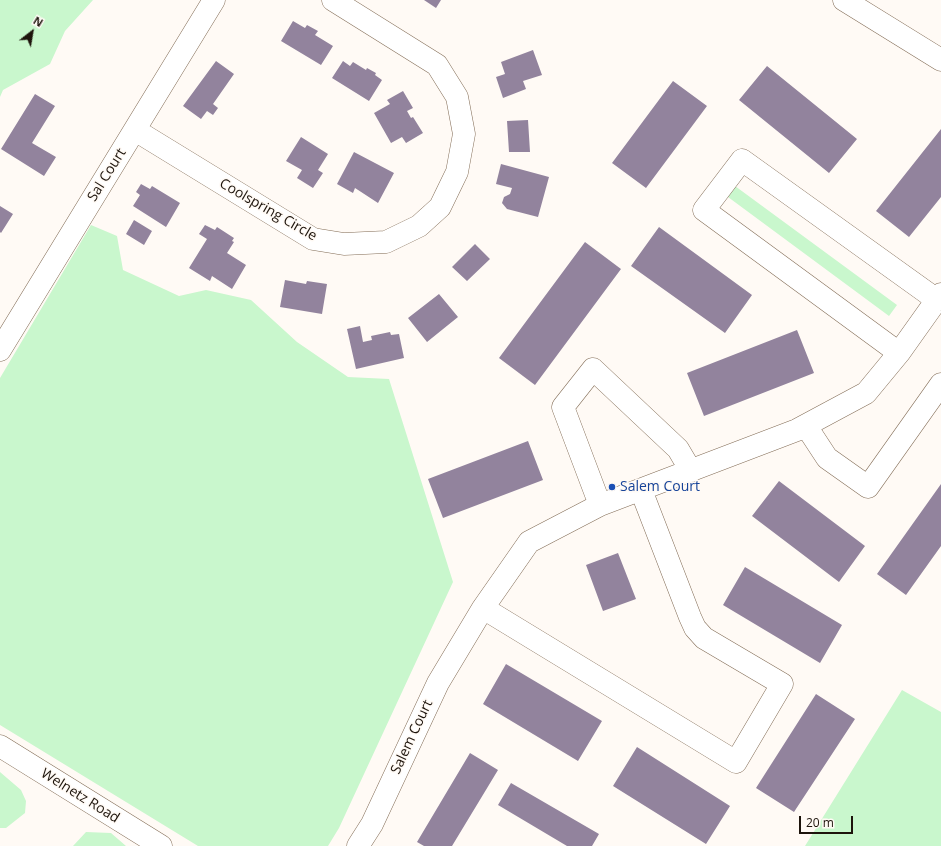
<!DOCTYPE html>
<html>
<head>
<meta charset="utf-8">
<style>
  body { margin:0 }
  #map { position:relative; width:941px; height:846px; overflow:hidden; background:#fffaf5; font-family:"Open Sans",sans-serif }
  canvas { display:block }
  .north { position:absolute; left:12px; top:12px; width:40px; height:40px; -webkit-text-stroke:3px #fffaf5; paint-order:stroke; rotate:31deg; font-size:11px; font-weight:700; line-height:16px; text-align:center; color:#1d140c }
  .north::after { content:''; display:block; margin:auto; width:14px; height:18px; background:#1d140c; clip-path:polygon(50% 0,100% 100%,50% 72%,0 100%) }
  .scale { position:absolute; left:799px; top:816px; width:54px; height:18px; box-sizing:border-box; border:2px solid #1d140c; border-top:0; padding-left:5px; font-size:12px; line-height:14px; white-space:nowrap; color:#1d140c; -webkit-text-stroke:3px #fffaf5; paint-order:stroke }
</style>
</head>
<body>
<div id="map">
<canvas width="941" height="846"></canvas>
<div class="north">N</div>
<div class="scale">20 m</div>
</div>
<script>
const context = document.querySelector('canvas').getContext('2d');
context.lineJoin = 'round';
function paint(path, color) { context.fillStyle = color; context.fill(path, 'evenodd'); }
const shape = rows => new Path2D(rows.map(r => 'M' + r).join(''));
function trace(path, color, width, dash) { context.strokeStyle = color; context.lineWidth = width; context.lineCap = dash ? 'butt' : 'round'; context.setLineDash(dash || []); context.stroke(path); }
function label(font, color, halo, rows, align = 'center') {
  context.font = font + ' "Open Sans",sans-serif'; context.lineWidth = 3; context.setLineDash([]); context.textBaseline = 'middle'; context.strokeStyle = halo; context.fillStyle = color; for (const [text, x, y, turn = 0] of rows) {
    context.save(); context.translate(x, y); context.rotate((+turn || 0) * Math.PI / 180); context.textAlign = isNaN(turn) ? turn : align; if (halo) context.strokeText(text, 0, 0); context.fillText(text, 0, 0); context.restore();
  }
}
const green = shape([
  [0,0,93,0,65,31,50,64,3,90,0,97],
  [735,186,897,305,889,316,728,197],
  [91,225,117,236,123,270,179,296,206,290,251,300,297,342,348,377,389,379,453,582,339,828,328,846,198,846,0,725,0,378],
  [902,690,941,712,941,846,805,846],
  [0,772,21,790,26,801,25,813,6,828,0,828],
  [86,832,111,833,126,846,73,846]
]);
const building = shape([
  [424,0,441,0,436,8],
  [293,21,305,28,307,25,318,31,315,35,333,46,321,65,281,41],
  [533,50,542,75,523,81,526,89,503,98,496,77,505,74,501,62],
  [216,61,234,74,213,104,218,108,213,115,207,111,201,119,183,106],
  [343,61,350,66,353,62,366,70,367,68,376,73,375,75,382,80,369,101,332,78],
  [767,66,857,139,829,173,739,100],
  [673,81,707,106,646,188,612,163],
  [403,91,413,108,407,111,411,118,413,117,423,133,406,143,402,137,391,143,374,113,390,104,387,100],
  [35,94,55,106,32,143,56,157,44,176,1,149],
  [528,120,530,152,509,152,507,121],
  [941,129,941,197,909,237,876,211],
  [301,137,328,154,318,170,323,173,313,188,297,178,302,170,286,161],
  [354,152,394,173,378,203,355,188,353,193,337,184],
  [501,164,549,177,538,217,507,209,502,203,504,197,510,194,512,188,496,184],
  [141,184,150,189,152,186,180,203,166,227,133,206,140,195,136,192],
  [0,206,13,214,1,233,0,232],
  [134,220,152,231,144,245,126,234],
  [205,225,215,230,217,227,234,238,232,241,234,242,227,253,246,265,232,289,212,276,210,281,189,268,207,239,199,234],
  [659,227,752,295,725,333,631,266],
  [585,242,621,269,535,385,499,358],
  [475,244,490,259,467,281,452,267],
  [285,280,306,284,307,281,327,284,322,314,280,307],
  [439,294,458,317,427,342,408,318],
  [360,326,363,342,372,340,371,336,390,332,391,335,399,334,404,358,356,369,347,329],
  [797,330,814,373,704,416,687,373],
  [528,441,543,480,443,518,428,479],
  [779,481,865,546,839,582,752,516],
  [941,484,941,546,906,595,877,574],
  [618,553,636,599,603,611,586,565],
  [745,567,842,625,820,663,723,605],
  [506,664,602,721,578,761,483,704],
  [816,694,855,719,794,812,756,788],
  [637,747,730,806,706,844,613,786],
  [470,753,498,770,452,846,424,846,417,842],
  [511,783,599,834,592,846,567,846,498,805]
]);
const minor = shape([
  [844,0,941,60],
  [135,130,313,239,344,244,386,242,419,226,440,207,457,172,464,134,457,97,437,65,333,0],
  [0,350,214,0],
  [899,353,704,210,742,160,937,300],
  [806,426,827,458,868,487,941,384],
  [600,505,563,407,593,369,678,449,691,471],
  [483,608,736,762,782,684,704,638,695,628,690,617,641,490],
  [0,746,161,846],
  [358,846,372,824,438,683,483,608,529,542,600,505,797,430,866,393,899,353,941,294]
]);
const markers = [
  [612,487,4,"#1a4fb4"]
];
const streetNames = [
  ["Sal Court",107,175,-58],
  ["Coolspring Circle",268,210,30],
  ["Salem Court",412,737,-65],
  ["Welnetz Road",80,796,32]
];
const transitNames = [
  ["Salem Court",620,487]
];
paint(green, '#c9f7cd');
paint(building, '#92839d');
trace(minor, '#836d57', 23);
trace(minor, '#fff', 22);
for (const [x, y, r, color] of markers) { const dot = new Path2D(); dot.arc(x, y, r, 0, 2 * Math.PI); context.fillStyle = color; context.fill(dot); trace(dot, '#fffaf5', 1.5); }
label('14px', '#1d140c', '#fffaf5', streetNames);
label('14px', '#164399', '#fffaf5', transitNames, 'left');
</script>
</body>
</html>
